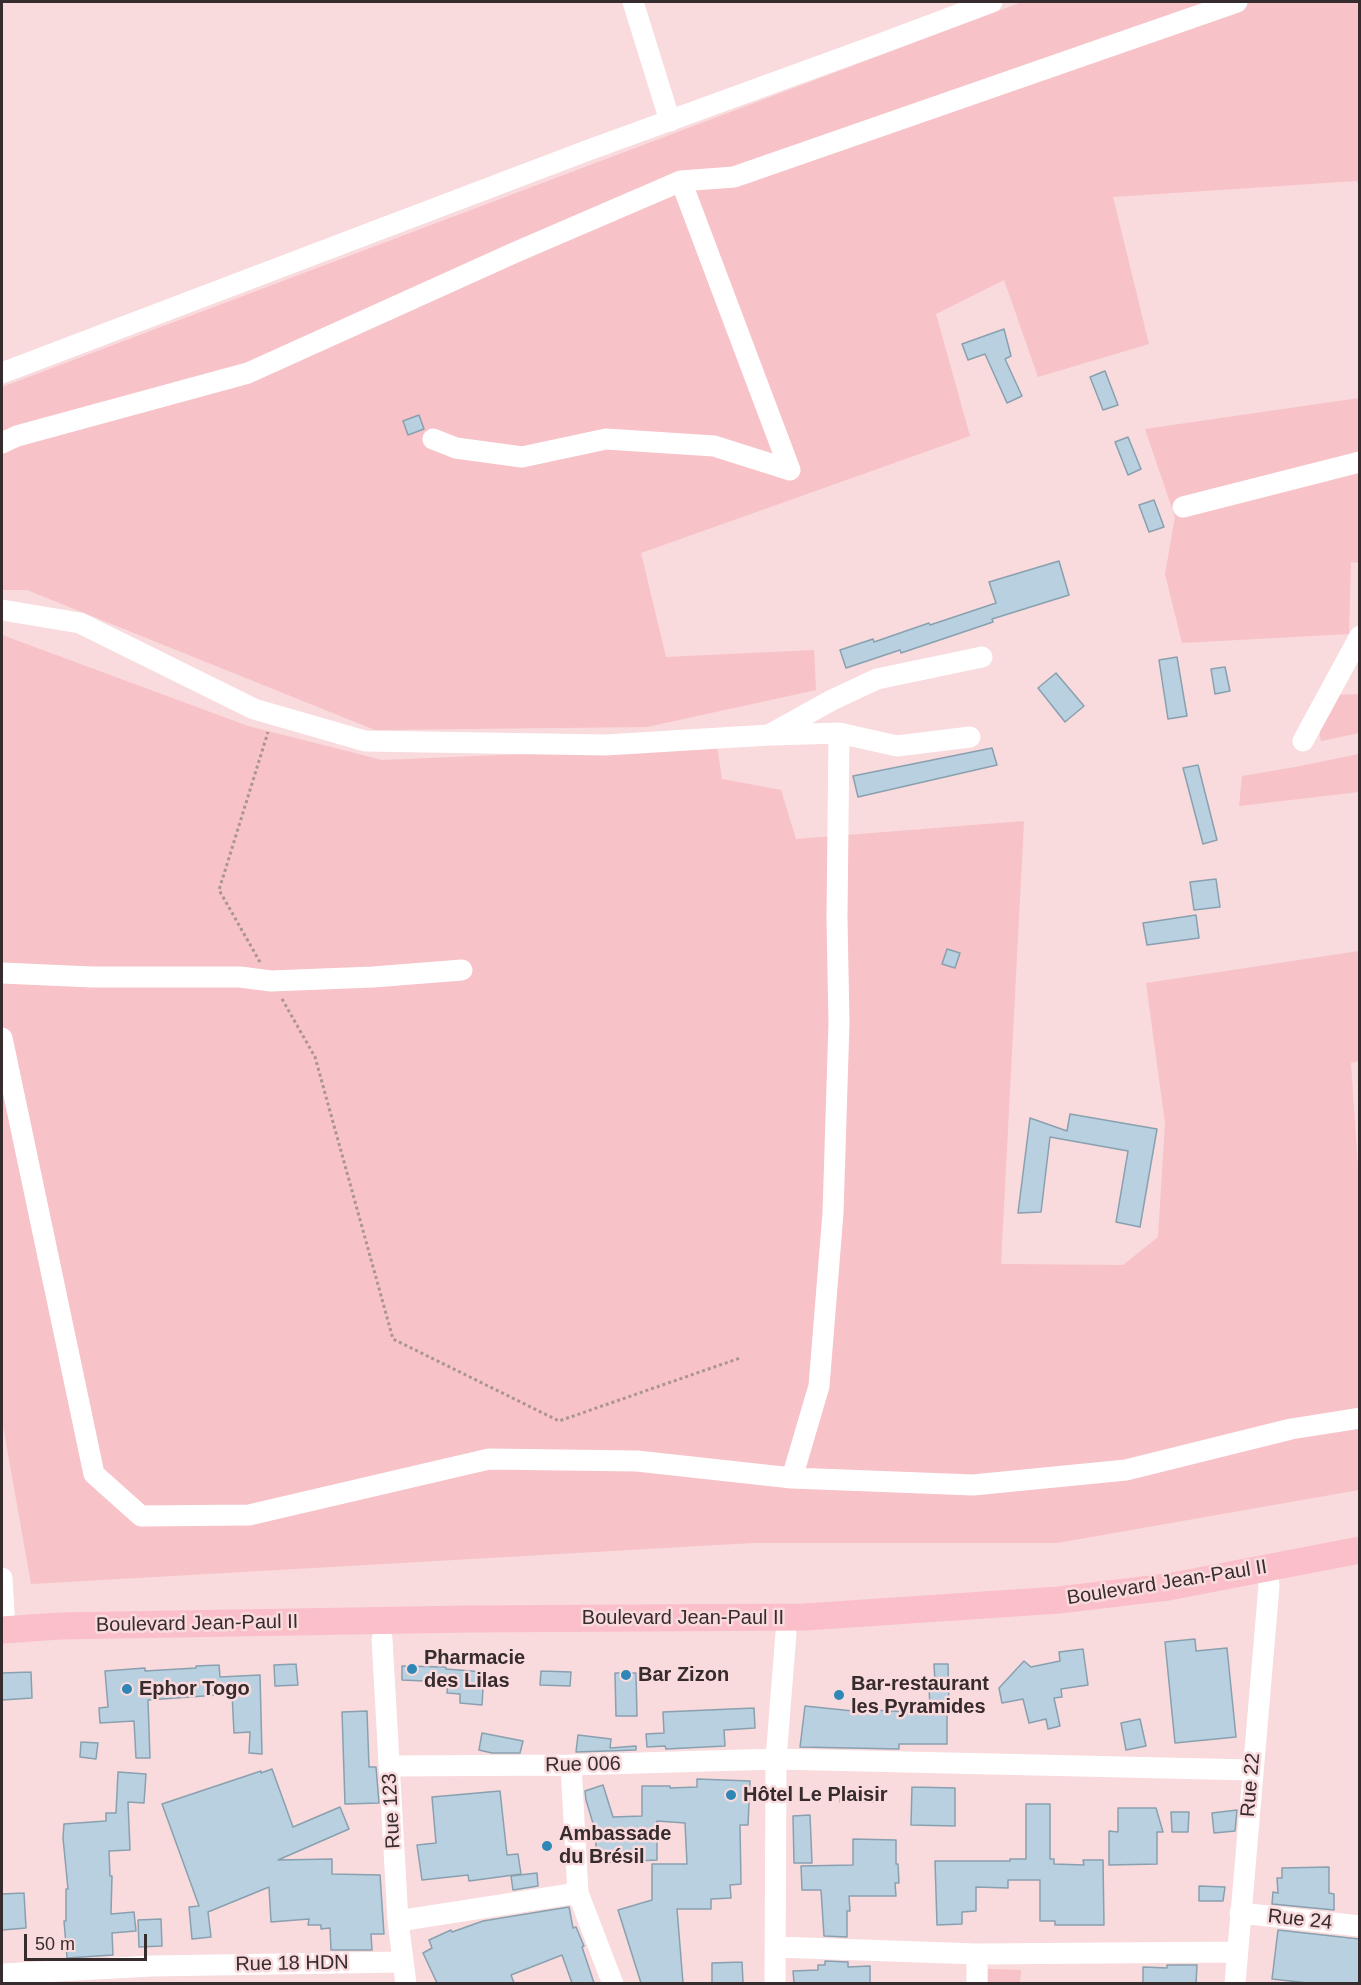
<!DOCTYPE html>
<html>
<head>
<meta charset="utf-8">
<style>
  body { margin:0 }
  #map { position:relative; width:1361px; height:1985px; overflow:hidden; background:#f9dadd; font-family:Helvetica,sans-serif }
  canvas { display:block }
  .frame { position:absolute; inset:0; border:3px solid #372c2d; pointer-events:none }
  .scale { position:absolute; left:24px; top:1934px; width:123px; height:27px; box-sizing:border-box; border:3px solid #372c2d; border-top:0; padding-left:8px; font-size:18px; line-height:21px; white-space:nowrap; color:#372c2d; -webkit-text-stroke:4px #f9dadd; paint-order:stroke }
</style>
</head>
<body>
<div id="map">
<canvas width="1361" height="1985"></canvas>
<div class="frame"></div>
<div class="scale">50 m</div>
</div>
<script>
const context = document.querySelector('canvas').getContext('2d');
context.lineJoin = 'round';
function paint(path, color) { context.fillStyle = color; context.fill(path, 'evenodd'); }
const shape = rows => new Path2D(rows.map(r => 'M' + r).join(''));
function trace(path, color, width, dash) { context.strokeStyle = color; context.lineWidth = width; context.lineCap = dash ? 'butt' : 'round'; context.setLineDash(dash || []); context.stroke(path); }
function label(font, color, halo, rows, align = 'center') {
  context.font = font + ' Helvetica,sans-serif'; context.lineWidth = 5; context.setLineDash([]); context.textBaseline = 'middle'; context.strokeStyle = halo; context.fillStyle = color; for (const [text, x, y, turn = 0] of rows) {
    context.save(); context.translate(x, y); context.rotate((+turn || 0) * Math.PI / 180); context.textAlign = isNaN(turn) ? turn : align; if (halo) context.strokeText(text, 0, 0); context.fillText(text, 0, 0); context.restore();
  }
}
const green = shape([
  [1022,2,1359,2,1359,188,1357,181,1113,197,1149,344,1038,377,1004,280,936,314,970,436,641,553,666,657,814,650,816,690,647,727,375,730,27,590,2,590,2,387],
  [1359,398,1360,563,1351,562,1349,634,1182,643,1165,574,1175,517,1145,429],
  [2,635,248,726,382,760,717,746,722,779,781,790,796,839,1024,821,1001,1264,1123,1265,1158,1237,1165,1123,1146,983,1359,951,1359,1061,1351,1063,1358,1168,1360,1168,1359,1490,1057,1543,753,1543,31,1584,2,1420],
  [1359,694,1359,733,1321,741,1318,726,1333,695],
  [1359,754,1359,792,1239,806,1242,776,1295,767],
  [988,1969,1021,1970,1020,1983,988,1983]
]);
const building = shape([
  [1004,329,1011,356,1005,359,1022,396,1007,403,985,354,968,360,962,344,1004,329],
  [1105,371,1118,405,1103,410,1090,377,1105,371],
  [419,415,424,429,408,435,403,421,419,415],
  [1128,437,1141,469,1128,475,1115,442,1128,437],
  [1154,500,1164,527,1149,532,1139,505,1154,500],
  [1059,561,1069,595,992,619,993,622,901,653,900,650,846,668,840,650,873,639,874,642,929,623,930,625,996,603,989,582,1059,561],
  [1177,657,1187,716,1168,719,1159,660,1177,657],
  [1225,667,1230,691,1215,694,1211,669,1225,667],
  [1056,673,1084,706,1065,722,1038,688,1056,673],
  [992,748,997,765,858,797,853,776,992,748],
  [1198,765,1217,840,1203,844,1183,768,1198,765],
  [1216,879,1220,907,1194,910,1190,882,1216,879],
  [1196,915,1199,938,1147,945,1143,923,1196,915],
  [947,949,960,953,955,968,942,964,947,949],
  [1070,1114,1157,1129,1140,1227,1116,1222,1128,1151,1050,1137,1041,1212,1018,1213,1030,1118,1067,1131,1070,1114],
  [1195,1639,1196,1651,1227,1648,1236,1737,1175,1743,1165,1642,1195,1639],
  [1083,1649,1088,1685,1061,1689,1062,1697,1054,1698,1060,1726,1048,1729,1046,1719,1029,1723,1023,1699,1002,1703,999,1688,1024,1661,1031,1667,1060,1661,1059,1652,1083,1649],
  [296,1664,298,1685,275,1686,274,1665,296,1664],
  [934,1664,948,1664,949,1707,947,1708,947,1744,899,1744,899,1749,800,1747,805,1706,853,1711,853,1709,930,1713,929,1683,935,1683,934,1664],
  [219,1665,220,1677,260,1675,262,1754,249,1753,250,1732,234,1733,232,1694,148,1700,150,1758,136,1758,134,1721,100,1723,99,1708,108,1707,105,1671,145,1668,145,1671,196,1668,196,1666,219,1665],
  [402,1666,446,1667,446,1669,484,1672,482,1705,460,1703,460,1694,447,1693,448,1682,402,1680,402,1666],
  [541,1671,571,1672,570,1686,540,1685,541,1671],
  [31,1672,32,1698,2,1700,2,1673,31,1672],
  [615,1673,636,1673,637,1716,616,1716,615,1673],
  [754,1708,755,1728,724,1730,725,1746,666,1749,665,1746,647,1747,646,1734,664,1733,663,1712,754,1708],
  [367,1711,369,1767,376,1767,379,1803,345,1804,342,1712,367,1711],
  [1140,1719,1146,1746,1126,1750,1121,1723,1140,1719],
  [482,1733,523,1741,520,1753,492,1753,479,1750,482,1733],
  [578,1735,611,1739,610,1748,636,1746,636,1750,576,1752,578,1735],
  [81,1742,98,1743,96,1759,80,1757,81,1742],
  [272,1769,293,1827,340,1807,349,1829,278,1860,332,1859,332,1874,380,1875,384,1934,371,1934,372,1950,331,1950,330,1928,321,1929,321,1925,308,1925,309,1919,271,1922,269,1887,208,1912,211,1937,192,1939,189,1907,199,1906,162,1804,261,1771,261,1773,272,1769],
  [118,1772,146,1774,144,1803,128,1802,130,1850,109,1851,110,1876,112,1876,111,1914,134,1912,136,1931,112,1933,113,1955,67,1958,64,1921,66,1921,66,1889,68,1889,63,1838,64,1824,106,1821,106,1813,116,1813,118,1772],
  [697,1779,750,1781,748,1825,740,1825,741,1884,730,1885,731,1898,711,1899,711,1909,677,1909,683,1983,641,1983,618,1910,652,1900,652,1864,687,1864,685,1823,657,1821,657,1860,597,1863,595,1830,586,1800,585,1791,603,1785,613,1817,642,1816,642,1786,670,1786,670,1788,697,1787,697,1779],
  [912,1787,955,1788,955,1826,911,1825,912,1787],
  [840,1790,884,1790,884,1802,840,1802,840,1790],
  [500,1791,507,1855,518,1854,521,1874,469,1881,468,1875,422,1880,417,1845,436,1843,432,1797,500,1791],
  [1026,1804,1050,1804,1050,1859,1054,1859,1054,1864,1084,1865,1083,1860,1103,1860,1104,1925,1055,1925,1055,1921,1040,1921,1040,1880,1008,1880,1008,1888,976,1887,976,1911,962,1912,962,1924,937,1925,935,1861,1010,1861,1010,1859,1026,1859,1026,1804],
  [1118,1808,1156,1808,1163,1832,1157,1832,1157,1864,1109,1865,1109,1831,1118,1832,1118,1808],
  [1237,1810,1235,1831,1214,1833,1212,1813,1237,1810],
  [1171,1812,1189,1812,1188,1832,1172,1832,1171,1812],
  [810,1815,812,1863,794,1863,793,1816,810,1815],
  [853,1839,896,1840,896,1864,898,1864,899,1883,895,1883,896,1896,849,1896,850,1911,847,1911,847,1937,824,1936,821,1890,802,1890,801,1866,853,1865,853,1839],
  [1329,1867,1329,1893,1334,1894,1334,1910,1272,1904,1273,1892,1278,1893,1277,1878,1282,1878,1282,1868,1329,1867],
  [537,1873,538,1886,513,1890,511,1876,537,1873],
  [1199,1886,1225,1887,1223,1901,1199,1901,1199,1886],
  [24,1893,26,1928,2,1930,2,1894,24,1893],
  [569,1907,573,1928,576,1927,584,1946,582,1947,594,1983,572,1983,562,1955,511,1975,514,1983,437,1983,423,1953,432,1948,429,1940,451,1930,452,1932,483,1921,569,1907],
  [161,1919,162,1946,139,1947,138,1920,161,1919],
  [1278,1930,1359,1939,1359,1983,1308,1983,1272,1979,1278,1930],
  [825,1961,848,1962,848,1967,870,1966,870,1983,794,1983,793,1971,818,1970,818,1965,825,1965,825,1961],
  [742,1962,743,1983,712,1983,712,1963,742,1962],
  [1167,1965,1197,1965,1196,1983,1143,1983,1143,1967,1167,1968,1167,1965]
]);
const path = shape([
  [260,962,219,890,268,732],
  [282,999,315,1057,393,1339,559,1421,740,1358]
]);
const minor = shape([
  [633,2,670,121],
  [2,373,586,151,877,45,992,2],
  [433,439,456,448,522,457,606,439,714,446,790,470,681,181],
  [2,443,17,436,248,373,516,252,681,181,734,177,1237,2],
  [1183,507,1360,462],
  [2,610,80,623,254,709,365,741,606,745,769,735,832,700,877,679,982,657],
  [772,735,839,733,897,746,970,737],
  [1303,741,1360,636],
  [2,973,92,977,240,977,271,981,373,977,462,970],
  [2,1038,94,1474,141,1516,249,1515,489,1459,637,1461,792,1478,973,1485,1126,1470,1291,1429,1360,1418],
  [792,1478,819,1386,833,1213,839,1023,837,918,839,733],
  [2,1578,5,1630],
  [382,1639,398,1921,406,1984],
  [571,1765,578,1893,613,1984],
  [390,1766,571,1765,776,1759,1252,1770],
  [1240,1913,1360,1926],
  [398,1921,578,1893],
  [776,1947,977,1954,1237,1952],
  [2,1974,152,1966,402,1962],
  [775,1984,776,1759,786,1633],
  [977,1984,977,1954],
  [1235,1984,1269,1586,1267,1568]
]);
const major = shape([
  [2,1630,60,1626,469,1619,805,1617,1059,1600,1168,1587,1360,1550]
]);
const markers = [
  [412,1669,6,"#2f87b6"],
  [626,1675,6,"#2f87b6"],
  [127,1689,6,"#2f87b6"],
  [839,1695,6,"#2f87b6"],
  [731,1795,6,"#2f87b6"],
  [547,1846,6,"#2f87b6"]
];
const streetNames = [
  ["Boulevard Jean-Paul II",1167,1583,-9],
  ["Boulevard Jean-Paul II",683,1618],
  ["Boulevard Jean-Paul II",197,1624,-1],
  ["Rue 006",583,1765,-1],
  ["Rue 22",1251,1785,-85],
  ["Rue 123",392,1811,-93],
  ["Rue 24",1300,1920,6],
  ["Rue 18 HDN",292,1964,-1]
];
const poiNames = [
  ["Pharmacie",424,1658],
  ["des Lilas",424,1681],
  ["Bar Zizon",638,1675],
  ["Bar-restaurant",851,1684],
  ["les Pyramides",851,1707],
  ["Ephor Togo",139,1689],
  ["Hôtel Le Plaisir",743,1795],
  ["Ambassade",559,1834],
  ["du Brésil",559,1857]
];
paint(green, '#f7c2c8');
paint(building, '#b8d0e0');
trace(building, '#89a0af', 1.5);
trace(path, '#ab9496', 3, [3, 3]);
trace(minor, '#fff', 21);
trace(major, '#fabfc8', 27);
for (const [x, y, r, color] of markers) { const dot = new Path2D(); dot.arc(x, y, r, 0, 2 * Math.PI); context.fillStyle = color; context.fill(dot); trace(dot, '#f9dadd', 2); }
label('20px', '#372c2d', '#f9dadd', streetNames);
label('bold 20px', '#372c2d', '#f9dadd', poiNames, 'left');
</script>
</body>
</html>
